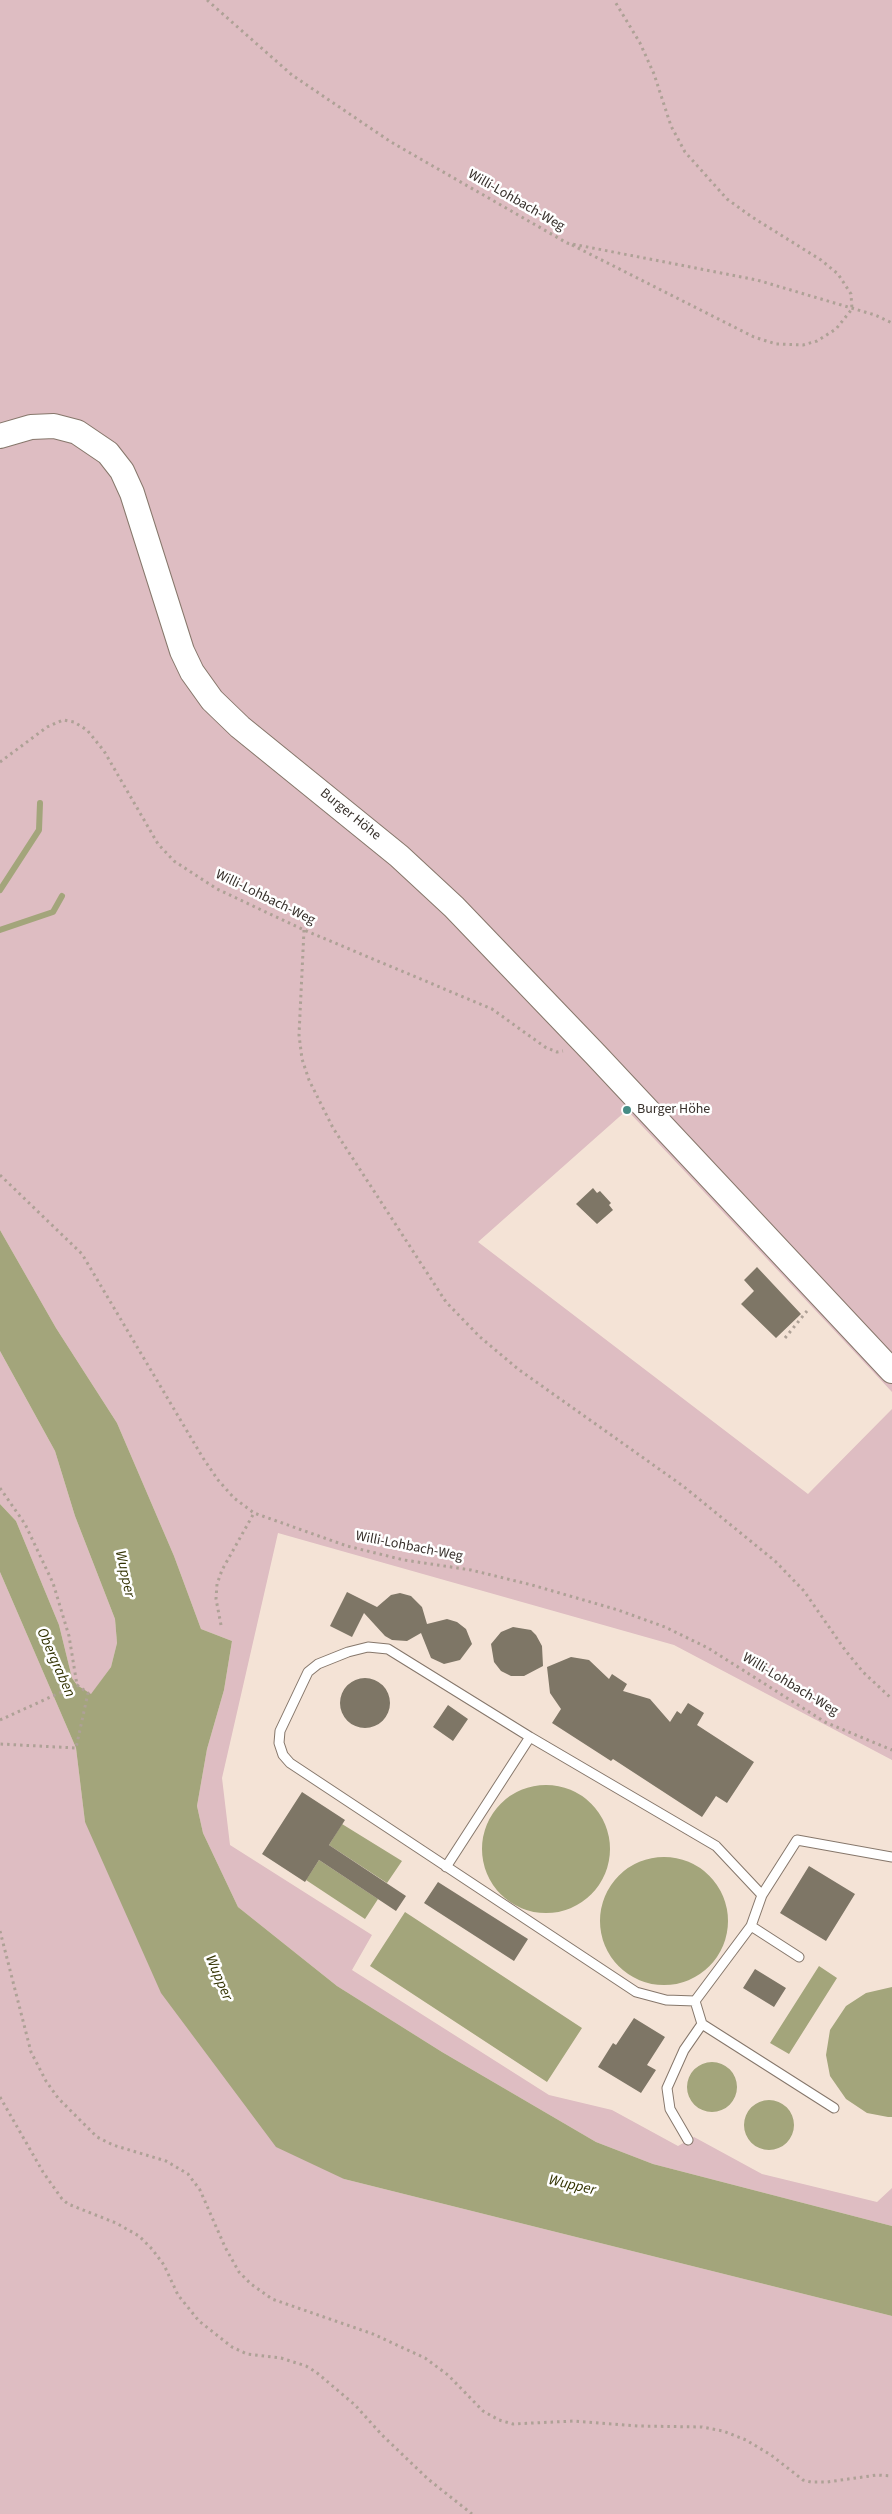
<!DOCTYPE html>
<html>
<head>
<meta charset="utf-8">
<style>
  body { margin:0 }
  canvas { display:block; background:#f4e3d6 }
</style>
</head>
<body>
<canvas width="892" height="2514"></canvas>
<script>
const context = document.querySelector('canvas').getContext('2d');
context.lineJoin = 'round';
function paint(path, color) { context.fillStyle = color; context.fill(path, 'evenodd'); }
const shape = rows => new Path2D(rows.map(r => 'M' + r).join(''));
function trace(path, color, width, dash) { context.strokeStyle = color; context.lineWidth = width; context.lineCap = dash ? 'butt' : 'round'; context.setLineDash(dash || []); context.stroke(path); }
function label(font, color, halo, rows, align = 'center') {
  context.font = font + ' "Source Sans 3",sans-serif'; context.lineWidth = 5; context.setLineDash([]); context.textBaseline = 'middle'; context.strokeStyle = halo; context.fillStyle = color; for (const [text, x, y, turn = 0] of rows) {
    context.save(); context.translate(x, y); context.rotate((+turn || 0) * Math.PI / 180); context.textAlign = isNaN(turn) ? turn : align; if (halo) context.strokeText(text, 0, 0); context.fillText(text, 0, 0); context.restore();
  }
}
const green = shape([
  [0,0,892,0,892,1392,627,1110,478,1242,808,1494,892,1409,892,1760,674,1645,278,1533,222,1778,230,1845,372,1935,352,1970,549,2095,612,2110,678,2146,694,2137,762,2174,877,2202,892,2188,892,2226,653,2164,596,2142,442,2052,337,1986,238,1907,203,1833,197,1806,207,1749,224,1690,232,1641,201,1629,174,1556,117,1423,56,1328,0,1230],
  [0,1351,55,1451,75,1516,115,1619,117,1643,111,1667,91,1695,77,1685,72,1678,59,1625,16,1521,0,1504],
  [0,1572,76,1748,85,1822,344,2179,892,2316,892,2514,0,2514]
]);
const water = shape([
  [0,1230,56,1328,117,1423,174,1556,201,1629,232,1641,224,1690,207,1749,197,1806,203,1833,238,1907,337,1986,442,2052,596,2142,653,2164,892,2226,892,2316,344,2179,276,2147,161,1993,85,1822,76,1748,0,1572,0,1504,16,1521,59,1625,72,1678,77,1685,91,1694,111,1667,117,1643,115,1619,75,1516,55,1451,0,1351],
  '482 1849a64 64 0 1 1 128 0a64 64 0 1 1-128 0Z',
  [342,1824,402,1861,387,1883,329,1845],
  '600 1921a64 64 0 1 1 128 0a64 64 0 1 1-128 0Z',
  [319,1860,378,1899,365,1919,306,1880],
  [405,1912,582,2028,547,2082,370,1966],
  [819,1966,837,1978,789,2054,770,2043],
  [892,1987,892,2117,888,2117,867,2113,846,2099,830,2076,826,2055,830,2030,846,2006,866,1993],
  '687 2087a25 25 0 1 1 50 0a25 25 0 1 1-50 0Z',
  '744 2125a25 25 0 1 1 50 0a25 25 0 1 1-50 0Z'
]);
const stream = shape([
  [0,890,39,830,40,803],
  [0,930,53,912,62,896]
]);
const building = shape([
  [593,1188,597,1193,600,1191,611,1203,609,1205,613,1210,597,1224,576,1204],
  [757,1267,801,1314,776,1338,741,1304,754,1291,744,1280],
  [347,1592,377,1607,391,1595,400,1593,411,1596,422,1607,427,1624,447,1619,457,1622,466,1629,472,1644,460,1660,444,1664,431,1658,421,1633,407,1641,392,1640,385,1636,364,1613,352,1637,330,1626],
  [513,1627,531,1630,536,1635,542,1646,543,1666,524,1676,511,1676,501,1671,494,1662,491,1644,501,1632],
  [571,1657,589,1660,609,1679,612,1674,627,1684,623,1691,650,1699,670,1722,677,1711,681,1714,688,1703,704,1713,697,1725,754,1762,727,1803,716,1796,702,1817,613,1759,611,1761,552,1723,561,1709,550,1693,547,1667],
  '340 1703a25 25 0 1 1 50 0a25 25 0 1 1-50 0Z',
  [448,1705,468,1719,453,1741,433,1727],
  [302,1792,345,1820,329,1845,406,1896,396,1911,319,1860,305,1882,262,1854],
  [809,1866,855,1894,826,1941,780,1913],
  [438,1882,528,1939,514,1961,424,1903],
  [755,1969,786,1988,774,2007,743,1988],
  [634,2018,665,2037,647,2065,656,2070,641,2093,598,2067,613,2043,616,2045]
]);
const path = shape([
  [207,0,292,75,391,142,567,243,757,280,875,315,892,323],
  [572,245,754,337,776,344,803,345,817,341,836,329,852,309,851,294,838,274,821,260,752,217,727,199,685,152,671,126,654,74,640,43,614,0],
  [0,762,47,727,63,720,74,722,87,730,104,751,158,844,174,861,217,889,304,930,492,1009,545,1047,557,1052,563,1051],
  [304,930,299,1035,302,1059,309,1080,333,1128,446,1302,480,1337,518,1369,683,1486,775,1561,804,1591,845,1650,863,1672,892,1699],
  [0,1175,82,1254,203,1458,218,1480,234,1498,254,1513,347,1546,404,1560,471,1570,532,1585,618,1610,665,1627,708,1648,825,1722,892,1750],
  [785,1338,807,1311],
  [0,1488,25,1524,53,1583,69,1636,77,1685],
  [221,1625,216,1599,217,1584,222,1570,254,1513],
  [0,1720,77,1685,88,1693,76,1748,0,1744],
  [0,1931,31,2052,46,2081,58,2098,97,2137,113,2145,166,2161,188,2174,200,2190,225,2247,239,2272,251,2284,272,2299,373,2334,425,2358,448,2375,483,2411,499,2420,513,2424,574,2421,638,2426,702,2427,723,2431,746,2440,771,2455,803,2480,811,2482,827,2482,877,2475,892,2476],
  [0,2097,43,2172,62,2199,68,2204,116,2223,139,2236,152,2249,164,2265,178,2295,199,2321,232,2347,247,2354,281,2358,306,2366,316,2372,355,2405,382,2435,428,2479,472,2514]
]);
const service = shape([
  [446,1867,530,1737],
  [762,1895,716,1846,530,1737,388,1649,368,1647,348,1652,318,1664,308,1672,280,1731,279,1743,283,1755,290,1763,636,1992,666,2000,695,2001,751,1926,762,1895,797,1840,892,1857],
  [751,1926,799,1957],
  [695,2001,702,2024,834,2108],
  [688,2140,670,2109,667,2088,684,2050,702,2024]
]);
const secondary = shape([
  [0,436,31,427,54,426,77,432,108,453,122,471,132,493,182,651,192,672,212,700,240,727,399,856,454,907,596,1055,892,1371]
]);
const markers = [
  [627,1110,5,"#468c85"]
];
const streetNames = [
  ["Willi-Lohbach-Weg",516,201,30],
  ["Burger Höhe",350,815,39],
  ["Willi-Lohbach-Weg",265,898,26],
  ["Willi-Lohbach-Weg",409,1547,11],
  ["Willi-Lohbach-Weg",790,1685,31]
];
const poiNames = [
  ["Burger Höhe",637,1110]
];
const waterNames = [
  ["Wupper",124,1574,78],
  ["Obergraben",55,1663,66],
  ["Wupper",218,1978,67],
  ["Wupper",572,2186,13]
];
paint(green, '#debdc2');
paint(water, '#a3a57b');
trace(stream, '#a3a57b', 6);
paint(building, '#7e7666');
trace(service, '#86776b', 11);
trace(secondary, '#86776b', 26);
trace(path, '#aea196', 3, [2.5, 4]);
trace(service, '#fff', 9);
trace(secondary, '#fff', 24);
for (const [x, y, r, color] of markers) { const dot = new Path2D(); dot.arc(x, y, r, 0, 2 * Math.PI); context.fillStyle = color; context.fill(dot); trace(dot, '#fff', 2); }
label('14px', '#38312c', '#fff', streetNames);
label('14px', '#38312c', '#fff', poiNames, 'left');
label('italic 15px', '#323200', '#fff', waterNames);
</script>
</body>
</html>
